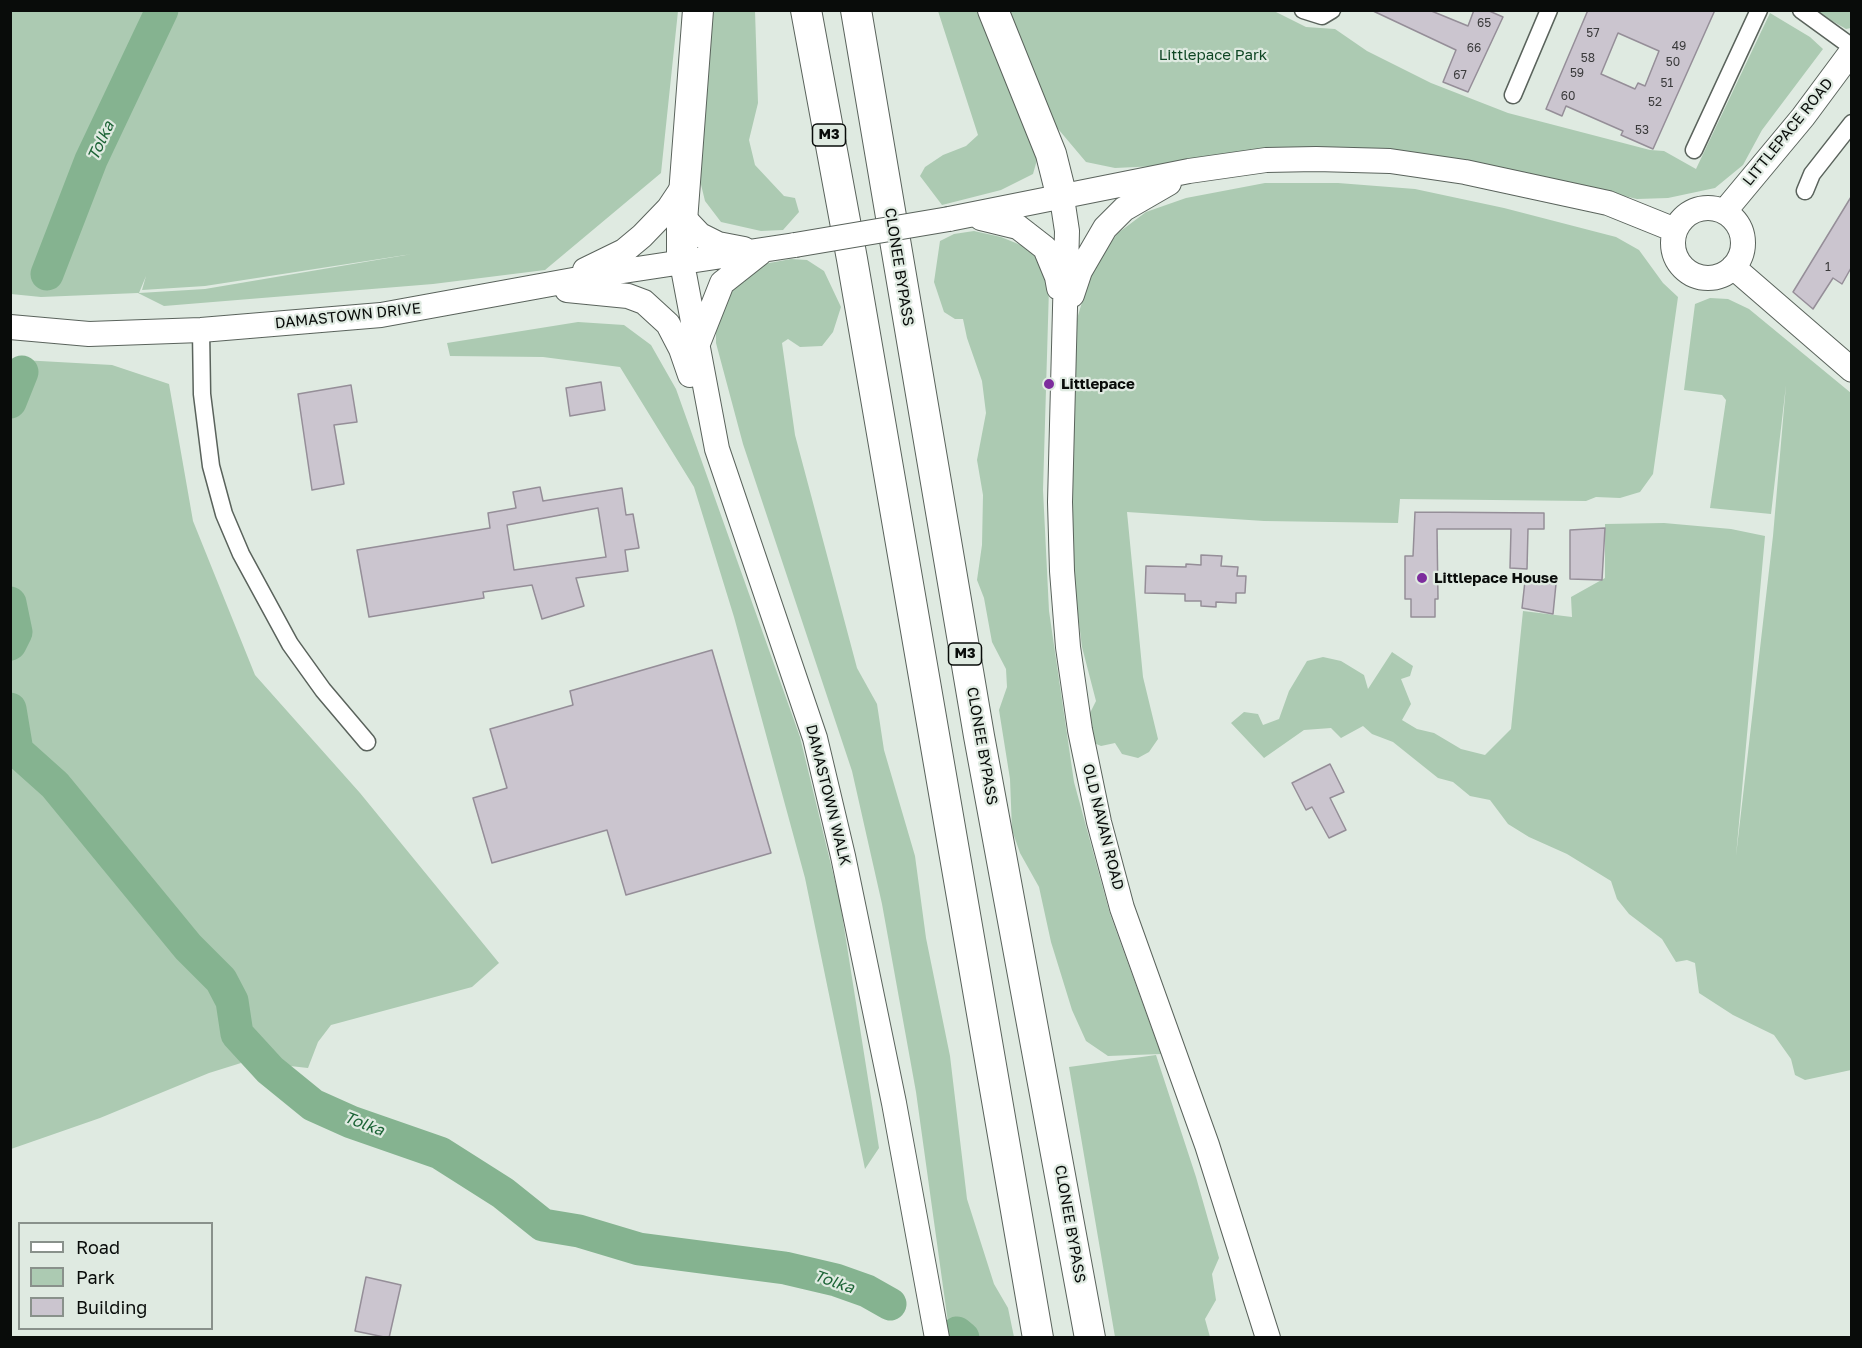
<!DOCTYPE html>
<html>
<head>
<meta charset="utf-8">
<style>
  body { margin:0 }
  #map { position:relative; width:1862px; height:1348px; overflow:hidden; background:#dfeae1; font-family:"Golos Text",sans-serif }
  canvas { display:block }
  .frame { position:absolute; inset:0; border:12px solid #090c0a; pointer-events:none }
  .legend { position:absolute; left:18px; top:1222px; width:195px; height:108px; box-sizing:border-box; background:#dfeae1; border:2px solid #89918b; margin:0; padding:8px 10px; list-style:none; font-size:18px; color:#090c0a }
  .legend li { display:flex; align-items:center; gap:12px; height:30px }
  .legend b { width:30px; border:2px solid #89918b }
</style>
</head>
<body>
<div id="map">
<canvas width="1862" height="1348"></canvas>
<div class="frame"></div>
<ul class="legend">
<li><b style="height:8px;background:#fff"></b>Road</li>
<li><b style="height:16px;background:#accab2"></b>Park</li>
<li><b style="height:16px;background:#cbc5cf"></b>Building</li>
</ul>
</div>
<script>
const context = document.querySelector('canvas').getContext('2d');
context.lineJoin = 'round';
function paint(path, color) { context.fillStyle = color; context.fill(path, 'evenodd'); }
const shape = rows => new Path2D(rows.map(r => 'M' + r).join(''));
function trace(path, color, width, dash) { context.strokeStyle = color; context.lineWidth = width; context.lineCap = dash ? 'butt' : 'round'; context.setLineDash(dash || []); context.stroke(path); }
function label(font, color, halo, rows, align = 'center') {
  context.font = font + ' "Golos Text",sans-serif'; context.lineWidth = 4.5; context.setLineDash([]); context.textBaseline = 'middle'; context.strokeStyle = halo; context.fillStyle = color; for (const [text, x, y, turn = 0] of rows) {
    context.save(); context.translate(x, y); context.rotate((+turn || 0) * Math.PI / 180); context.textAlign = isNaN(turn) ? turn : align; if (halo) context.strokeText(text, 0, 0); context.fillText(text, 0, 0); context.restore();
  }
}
const green = shape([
  [11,10,678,11,661,173,545,270,433,284,164,306,138,293,41,297,11,294],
  [412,254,205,289,139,293,146,276,142,290,205,286],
  [709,11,755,11,758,103,749,140,755,165,784,196,795,198,799,212,783,230,761,231,721,222,705,201,696,164],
  [938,11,983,11,1039,153,1033,174,1001,190,942,205,920,176,925,167,943,155,966,146,978,135],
  [1002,11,1274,11,1306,27,1335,29,1367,51,1431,83,1508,113,1650,150,1664,151,1696,169,1770,13,1810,37,1823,49,1762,130,1743,165,1715,188,1668,198,1637,199,1503,168,1409,154,1115,168,1086,162,1048,117],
  [1815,11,1851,11,1851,28,1846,29],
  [1265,183,1338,183,1415,189,1504,208,1616,237,1639,250,1663,283,1678,297,1653,474,1640,492,1620,498,1596,497,1586,501,1400,499,1398,523,1264,521,1127,512,1143,677,1158,739,1149,752,1138,758,1122,754,1115,743,1101,746,1094,743,1088,717,1096,701,1082,647,1071,558,1069,469,1075,326,1087,285,1101,255,1118,233,1146,212,1186,198],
  [974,231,1001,237,1033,250,1049,288,1043,490,1049,611,1074,782,1110,914,1161,1054,1108,1056,1086,1041,1072,1010,1051,942,1039,887,1020,853,1012,830,1010,779,999,710,1007,687,1006,669,992,642,984,598,977,580,982,545,983,495,977,460,986,413,982,381,967,338,963,319,955,319,944,312,934,282,940,241,954,234],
  [791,259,807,260,824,271,841,307,833,332,822,346,800,347,788,339,782,343,795,435,857,668,877,704,884,750,915,856,926,938,950,1056,967,1199,994,1284,1008,1308,1014,1337,950,1337,916,1092,882,904,852,771,743,444,716,343,716,312,741,279,764,264],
  [1710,298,1728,299,1749,309,1851,393,1851,1070,1805,1080,1795,1075,1791,1059,1774,1035,1733,1015,1699,993,1695,963,1687,960,1676,962,1662,939,1629,914,1617,899,1611,881,1567,854,1529,837,1508,824,1490,800,1470,796,1453,782,1438,778,1393,742,1372,734,1363,726,1341,738,1331,728,1304,730,1264,758,1231,723,1244,712,1258,714,1263,725,1279,719,1289,691,1307,661,1323,657,1341,661,1364,675,1368,689,1392,652,1413,666,1410,676,1401,679,1411,704,1402,720,1417,729,1434,733,1461,749,1485,755,1511,729,1523,611,1572,617,1571,597,1605,578,1605,524,1664,523,1731,529,1765,536,1736,856,1773,536,1786,385,1771,514,1710,508,1726,400,1722,395,1684,390,1695,304],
  [578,322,624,325,651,345,676,389,800,737,840,902,879,1148,865,1169,805,878,734,617,694,487,620,367,543,357,450,356,447,343],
  [22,360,112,365,169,384,193,521,255,675,360,793,499,963,472,987,331,1025,318,1042,308,1068,290,1066,257,1040,242,1010,224,1012,241,1063,209,1073,100,1118,11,1149,10,362],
  [1156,1055,1196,1177,1219,1258,1212,1274,1216,1300,1205,1319,1210,1337,1115,1337,1069,1067]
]);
const river = shape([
  [47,274,91,160,162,10],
  [10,402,22,372],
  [10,603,16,632,10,644],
  [10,709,17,751,55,785,188,947,221,980,232,1001,237,1034,270,1070,313,1105,351,1122,440,1153,503,1193,543,1225,579,1231,639,1249,785,1268,836,1280,867,1291,890,1304],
  [957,1333,963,1338]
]);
const building = shape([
  [1371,10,1429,10,1468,26,1474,10,1487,10,1503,17,1468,92,1443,82,1456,50,1371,10],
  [1588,10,1715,10,1653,149,1621,135,1623,131,1566,106,1562,116,1546,109,1588,10],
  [1618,33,1659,51,1645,86,1638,83,1635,89,1601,74,1618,33],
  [1851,197,1851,268,1842,284,1833,278,1813,309,1793,292,1851,197],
  [601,382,605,410,570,416,566,388,601,382],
  [351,385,357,422,334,425,344,484,312,490,298,394,351,385],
  [540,487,543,501,622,488,626,515,633,514,639,548,625,550,628,571,576,578,584,606,542,619,532,585,483,592,484,598,369,617,357,550,490,528,488,513,516,508,513,492,540,487],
  [598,508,606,557,514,570,507,525,598,508],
  [1415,512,1544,513,1544,529,1528,529,1527,569,1510,568,1511,529,1437,529,1438,599,1435,599,1435,617,1411,617,1411,599,1405,599,1405,556,1413,556,1415,512],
  [1605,528,1602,580,1570,579,1570,530,1605,528],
  [1201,555,1222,556,1221,566,1238,567,1237,576,1246,576,1245,593,1236,593,1236,603,1216,602,1216,607,1201,606,1201,601,1185,601,1185,594,1145,593,1146,566,1186,567,1186,564,1201,565,1201,555],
  [1525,581,1556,584,1553,614,1522,608,1525,581],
  [712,650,771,853,626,895,607,830,492,863,473,798,507,788,490,729,573,705,570,691,712,650],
  [1330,764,1344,792,1330,798,1346,830,1329,838,1312,807,1306,810,1292,783,1330,764],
  [366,1277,401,1285,389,1338,355,1331,366,1277]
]);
const street = shape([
  [1303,10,1322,16,1332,10],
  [1801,10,1852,47],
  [1513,95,1549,10],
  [1694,150,1759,10],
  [1805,191,1812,174,1852,123],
  [201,330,202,394,211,466,224,514,241,554,290,644,323,690,367,742]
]);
const secondary = shape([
  [1062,198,1067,231,1060,502,1062,571,1068,647,1080,730,1099,822,1122,908,1207,1145,1268,1338],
  '1673 243a35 35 0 1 1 70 0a35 35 0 1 1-70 0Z',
  [1724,212,1803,117,1852,51],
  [682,216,700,235,718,244,744,249],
  [981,218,1018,227,1045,248,1057,277,1059,288],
  [949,219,1189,171,1266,160,1316,159,1390,161,1465,172,1608,203,1675,230],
  [682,263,717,449,815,738,843,856,894,1103,937,1338],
  [1733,267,1852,370],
  [585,270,624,251,642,236,669,208,685,184],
  [567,290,628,296,644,302,668,324,681,349,690,375],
  [1072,295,1080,271,1105,228,1124,209,1169,183],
  [10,327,89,334,201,330,381,315,617,272,795,245],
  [697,346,722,283,760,253]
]);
const highway = shape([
  [806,10,852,259,1038,1338],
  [856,10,979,736,1090,1338],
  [993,10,1051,154,1062,198],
  [682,263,682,221,698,10]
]);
const secondaryBridge = shape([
  [795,245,949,219]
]);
const markers = [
  [1049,384,6,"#7d2d9d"],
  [1422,578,6,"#7d2d9d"]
];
const numberNames = [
  ["65",1484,23],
  ["57",1593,33],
  ["49",1679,46],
  ["66",1474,48],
  ["58",1588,58],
  ["50",1673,62],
  ["59",1577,73],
  ["67",1460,75],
  ["51",1667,83],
  ["60",1568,96],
  ["52",1655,102],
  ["53",1642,130],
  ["1",1828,267]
];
const shields = [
  [829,135,33],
  [965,654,33]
];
const shieldNames = [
  ["M3",829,135],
  ["M3",965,654]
];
const parkNames = [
  ["Littlepace Park",1213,55]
];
const streetNames = [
  ["LITTLEPACE ROAD",1788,132,-51],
  ["CLONEE BYPASS",899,267,81],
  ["DAMASTOWN DRIVE",348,316,-6],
  ["CLONEE BYPASS",982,746,80],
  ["DAMASTOWN WALK",828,795,76],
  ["OLD NAVAN ROAD",1103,827,76],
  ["CLONEE BYPASS",1070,1224,80]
];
const poiNames = [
  ["Littlepace",1061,384],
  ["Littlepace House",1434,578]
];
const waterNames = [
  ["Tolka",101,141,-65],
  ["Tolka",364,1124,21],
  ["Tolka",834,1282,19]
];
paint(green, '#accab2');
trace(river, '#85b390', 33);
paint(building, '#cbc5cf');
trace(building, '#958e98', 1.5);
trace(street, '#5a635c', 19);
trace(secondary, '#5a635c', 26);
trace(highway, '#5a635c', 32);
trace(street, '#fff', 16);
trace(secondary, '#fff', 24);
trace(highway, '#fff', 30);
trace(secondaryBridge, '#5a635c', 26, []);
trace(secondaryBridge, '#fff', 24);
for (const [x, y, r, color] of markers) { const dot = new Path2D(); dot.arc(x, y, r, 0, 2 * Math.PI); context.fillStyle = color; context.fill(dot); trace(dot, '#dfeae1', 2); }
label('12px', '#3a3a3b', null, numberNames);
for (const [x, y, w] of shields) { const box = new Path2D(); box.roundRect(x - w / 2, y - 11, w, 22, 4.5); context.fillStyle = '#dfeae1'; context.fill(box); trace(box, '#090c0a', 1.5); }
label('bold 14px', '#090c0a', null, shieldNames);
label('15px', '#0f4624', '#dfeae1', parkNames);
label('15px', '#090c0a', '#dfeae1', streetNames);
label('bold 15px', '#090c0a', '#dfeae1', poiNames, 'left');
label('italic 16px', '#1c6436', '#dfeae1', waterNames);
</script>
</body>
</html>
